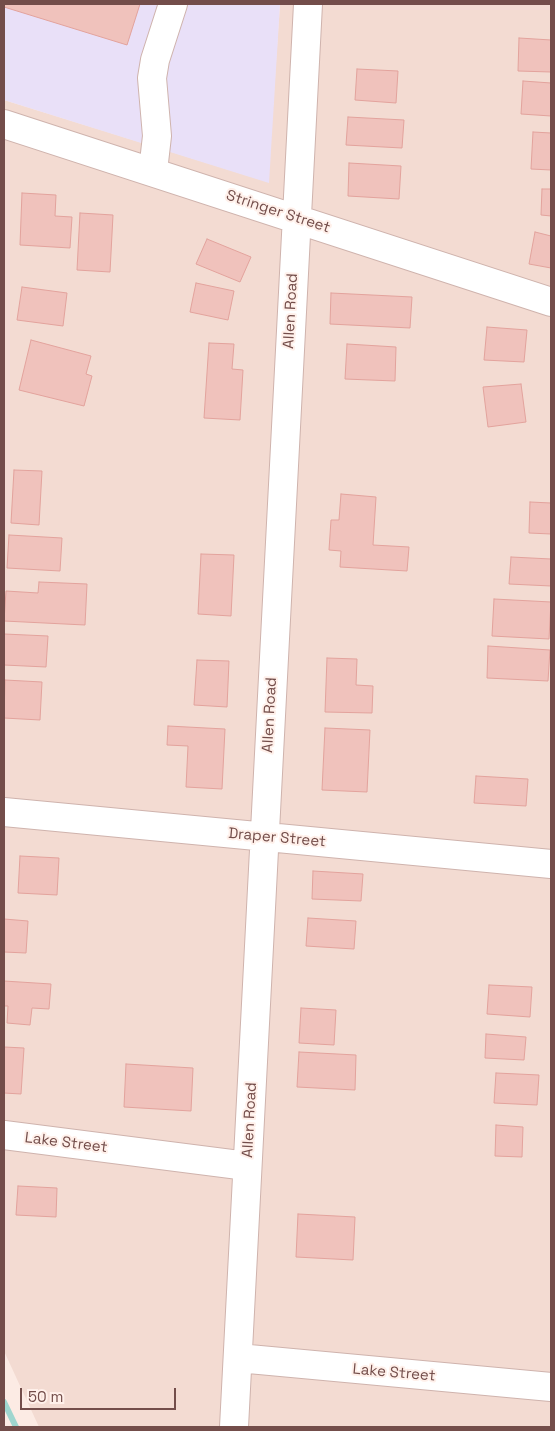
<!DOCTYPE html>
<html>
<head>
<meta charset="utf-8">
<style>
  body { margin:0 }
  #map { position:relative; width:555px; height:1431px; overflow:hidden; background:#fcebe4; font-family:"Space Grotesk",sans-serif }
  canvas { display:block }
  .frame { position:absolute; inset:0; border:5px solid #734d4a; pointer-events:none }
  .scale { position:absolute; left:20px; top:1388px; width:156px; height:22px; box-sizing:border-box; border:2px solid #734d4a; border-top:0; padding-left:6px; font-size:15px; line-height:18px; white-space:nowrap; color:#734d4a; -webkit-text-stroke:4px #fff0ea; paint-order:stroke }
</style>
</head>
<body>
<div id="map">
<canvas width="555" height="1431"></canvas>
<div class="frame"></div>
<div class="scale">50 m</div>
</div>
<script>
const context = document.querySelector('canvas').getContext('2d');
context.lineJoin = 'round';
function paint(path, color) { context.fillStyle = color; context.fill(path, 'evenodd'); }
const shape = rows => new Path2D(rows.map(r => 'M' + r).join(''));
function trace(path, color, width, dash) { context.strokeStyle = color; context.lineWidth = width; context.lineCap = dash ? 'butt' : 'round'; context.setLineDash(dash || []); context.stroke(path); }
function label(font, color, halo, rows, align = 'center') {
  context.font = font + ' "Space Grotesk",sans-serif'; context.lineWidth = 4; context.setLineDash([]); context.textBaseline = 'middle'; context.strokeStyle = halo; context.fillStyle = color; for (const [text, x, y, turn = 0] of rows) {
    context.save(); context.translate(x, y); context.rotate((+turn || 0) * Math.PI / 180); context.textAlign = isNaN(turn) ? turn : align; if (halo) context.strokeText(text, 0, 0); context.fillText(text, 0, 0); context.restore();
  }
}
const residential = shape([
  [280,4,551,4,551,1427,39,1427,4,1351,4,100,268,182]
]);
const education = shape([
  [4,4,280,4,269,183,4,100]
]);
const stream = shape([
  [4,1402,16,1427]
]);
const building = shape([
  [4,4,140,4,127,45,4,7,4,4],
  [519,38,551,40,551,72,518,71,519,38],
  [357,69,398,71,396,103,355,100,357,69],
  [523,81,551,83,551,116,521,114,523,81],
  [348,117,404,120,402,148,346,145,348,117],
  [533,132,551,133,551,170,531,169,533,132],
  [349,163,401,166,399,199,348,196,349,163],
  [542,189,551,189,551,216,541,215,542,189],
  [22,193,56,195,55,216,72,217,70,248,20,245,22,193],
  [80,213,113,215,110,272,77,270,80,213],
  [535,232,551,236,551,268,529,264,535,232],
  [207,239,251,257,240,282,196,264,207,239],
  [196,283,234,291,228,320,190,312,196,283],
  [22,287,67,293,63,326,17,320,22,287],
  [331,293,412,297,410,328,330,324,331,293],
  [487,327,527,330,524,362,484,360,487,327],
  [31,340,91,356,86,374,92,376,84,406,19,390,31,340],
  [209,343,234,344,232,369,243,370,240,420,204,418,209,343],
  [347,344,396,347,395,381,345,379,347,344],
  [521,384,526,422,488,427,483,387,521,384],
  [14,470,42,471,39,525,11,523,14,470],
  [341,494,376,497,373,545,409,547,407,571,340,567,341,551,329,550,331,520,339,520,341,494],
  [530,502,551,503,551,534,529,533,530,502],
  [9,535,62,538,60,571,7,568,9,535],
  [201,554,234,555,231,616,198,614,201,554],
  [511,557,551,559,551,586,509,584,511,557],
  [39,582,87,584,85,625,4,621,6,591,38,593,39,582],
  [494,599,551,602,549,639,492,636,494,599],
  [4,634,48,636,46,667,4,665,4,634],
  [488,646,550,650,548,681,487,678,488,646],
  [327,658,357,659,356,685,373,686,372,713,325,712,327,658],
  [197,660,229,661,227,707,194,705,197,660],
  [5,680,42,682,40,720,4,718,5,680],
  [168,726,225,729,222,789,186,787,188,746,167,745,168,726],
  [325,728,370,730,367,792,322,790,325,728],
  [476,776,528,779,526,806,474,803,476,776],
  [20,856,59,858,57,895,18,893,20,856],
  [313,871,363,874,361,901,312,899,313,871],
  [308,918,356,921,354,949,306,946,308,918],
  [4,919,28,921,26,953,4,952,4,919],
  [4,981,51,984,49,1009,32,1008,30,1025,7,1023,8,1006,4,1006,4,981],
  [489,985,532,987,530,1017,487,1014,489,985],
  [301,1008,336,1010,334,1045,299,1043,301,1008],
  [486,1034,526,1037,524,1060,485,1058,486,1034],
  [4,1047,24,1048,21,1094,4,1093,4,1047],
  [299,1052,356,1055,355,1090,297,1087,299,1052],
  [126,1064,193,1068,191,1111,124,1107,126,1064],
  [496,1073,539,1075,537,1105,494,1103,496,1073],
  [496,1125,523,1127,522,1157,495,1156,496,1125],
  [18,1186,57,1188,56,1217,16,1215,18,1186],
  [298,1214,355,1217,353,1260,296,1257,298,1214]
]);
const minor = shape([
  [4,124,551,302],
  [153,171,157,136,152,78,155,60,173,4],
  [4,812,551,864],
  [4,1135,247,1166],
  [238,1358,551,1387],
  [234,1427,308,4]
]);
const streetNames = [
  ["Stringer Street",278,212,18],
  ["Allen Road",291,311,-87],
  ["Allen Road",270,715,-87],
  ["Draper Street",277,838,5],
  ["Allen Road",250,1120,-87],
  ["Lake Street",66,1143,7],
  ["Lake Street",394,1373,5]
];
paint(residential, '#f3dbd2');
paint(education, '#e9e0f8');
trace(stream, '#9fd6cf', 6);
paint(building, '#f0c2bc');
trace(building, '#e3a39d', 1);
trace(minor, '#cfb3ad', 30);
trace(minor, '#fff', 28);
label('15px', '#734d4a', '#fff0ea', streetNames);
</script>
</body>
</html>
